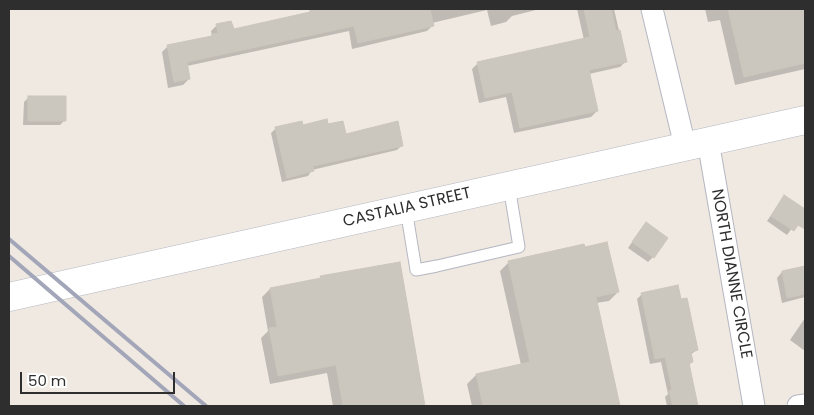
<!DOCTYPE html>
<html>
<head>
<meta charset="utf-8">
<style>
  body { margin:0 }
  #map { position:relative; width:814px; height:415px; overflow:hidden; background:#efe9e1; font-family:Poppins,sans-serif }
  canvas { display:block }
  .frame { position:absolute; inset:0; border:10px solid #2e2e2e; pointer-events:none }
  .scale { position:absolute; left:20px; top:372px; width:155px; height:22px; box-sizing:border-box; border:2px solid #2e2e2e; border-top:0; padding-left:6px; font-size:15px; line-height:18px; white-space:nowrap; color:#2e2e2e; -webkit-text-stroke:4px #fff; paint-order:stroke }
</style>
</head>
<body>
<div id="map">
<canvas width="814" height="415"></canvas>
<div class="frame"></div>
<div class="scale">50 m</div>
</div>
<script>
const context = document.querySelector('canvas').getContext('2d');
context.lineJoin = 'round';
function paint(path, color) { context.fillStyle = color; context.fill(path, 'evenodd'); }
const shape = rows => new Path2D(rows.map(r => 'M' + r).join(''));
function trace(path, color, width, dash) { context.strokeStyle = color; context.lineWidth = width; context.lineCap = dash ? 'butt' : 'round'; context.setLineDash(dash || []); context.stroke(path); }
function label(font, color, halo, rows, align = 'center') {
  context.font = font + ' Poppins,sans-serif'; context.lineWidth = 4.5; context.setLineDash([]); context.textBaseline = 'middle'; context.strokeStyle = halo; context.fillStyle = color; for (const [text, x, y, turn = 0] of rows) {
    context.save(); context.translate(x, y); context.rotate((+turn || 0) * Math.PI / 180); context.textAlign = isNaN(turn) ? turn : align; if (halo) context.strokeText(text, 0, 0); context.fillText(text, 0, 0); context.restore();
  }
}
const shadow = shape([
  [327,9,540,9,512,16,506,22,491,26,487,10,432,23,433,25,427,31,352,49,349,31,187,66,189,79,183,85,168,88,162,52,168,46,210,37,212,36,211,31,217,25,233,30],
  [577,9,614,9,626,61,620,67,589,74,597,111,591,117,514,133,506,97,479,103,472,69,478,63,584,40],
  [705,9,805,9,805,69,735,85,720,20,708,22],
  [29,97,65,120,60,125,23,125,24,102],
  [302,126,328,126,345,135,402,145,397,150,312,170,308,176,282,182,271,133,276,128],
  [784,197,805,210,787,235,767,221],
  [641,229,653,257,648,262,628,248],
  [509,262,618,292,609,301,596,303,618,406,472,406,467,384,476,375,521,365,500,271],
  [399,263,424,406,333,406,327,373,270,384,261,338,268,331,262,297,270,289,318,280,321,277],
  [805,268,805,297,782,303,777,278,782,272],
  [642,294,697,350,690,355,692,362,688,366,696,406,667,406,665,397,668,394,661,362,650,364,637,299],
  [805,318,805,351,790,340]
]);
const building = shape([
  [310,9,430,9,434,26,358,43,354,26,187,62,190,79,174,82,167,45,212,36,212,34,218,33,216,24,231,21,234,29,310,12,310,9],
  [584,9,611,9,616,31,620,30,627,62,589,70,598,111,520,128,512,92,485,98,477,62,590,37,584,9],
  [728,9,805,9,805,63,744,77,728,9],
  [28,96,66,96,66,121,28,121,28,96],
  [327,119,328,124,343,121,346,134,398,121,403,146,313,166,314,171,287,178,275,127,302,121,303,125,327,119],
  [784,195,805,209,805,229,798,225,794,231,771,216,784,195],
  [646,222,668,238,654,258,632,242,646,222],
  [607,242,619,292,596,297,620,406,483,406,476,374,530,362,508,261,584,244,585,247,607,242],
  [400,262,425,406,343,406,336,365,278,376,269,328,277,327,270,288,321,278,320,276,400,262],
  [805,266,805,294,787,298,782,271,805,266],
  [678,285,681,299,687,298,698,350,691,352,693,362,689,363,698,406,673,406,669,391,672,390,665,357,655,359,641,293,678,285]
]);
const lane = shape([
  [406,209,416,270,437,266,519,247,509,186]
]);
const street = shape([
  [652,9,685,146],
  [708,141,754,406],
  [798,406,805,405]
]);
const secondary = shape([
  [9,297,805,120]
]);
const rail = shape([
  [9,239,206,406],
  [9,256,184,406]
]);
const streetNames = [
  ["CASTALIA STREET",407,208,-13],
  ["NORTH DIANNE CIRCLE",731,274,80]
];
paint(shadow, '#0003');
paint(building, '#cbc7bf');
trace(building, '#cbc5ba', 1);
trace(lane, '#b4b7c1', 13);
trace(street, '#b4b7c1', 23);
trace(secondary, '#b4b7c1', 29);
trace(lane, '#fff', 11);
trace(street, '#fff', 21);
trace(secondary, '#fff', 28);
trace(rail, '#a3a6b8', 4);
label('16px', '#2e2e2e', '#fff', streetNames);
</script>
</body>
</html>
